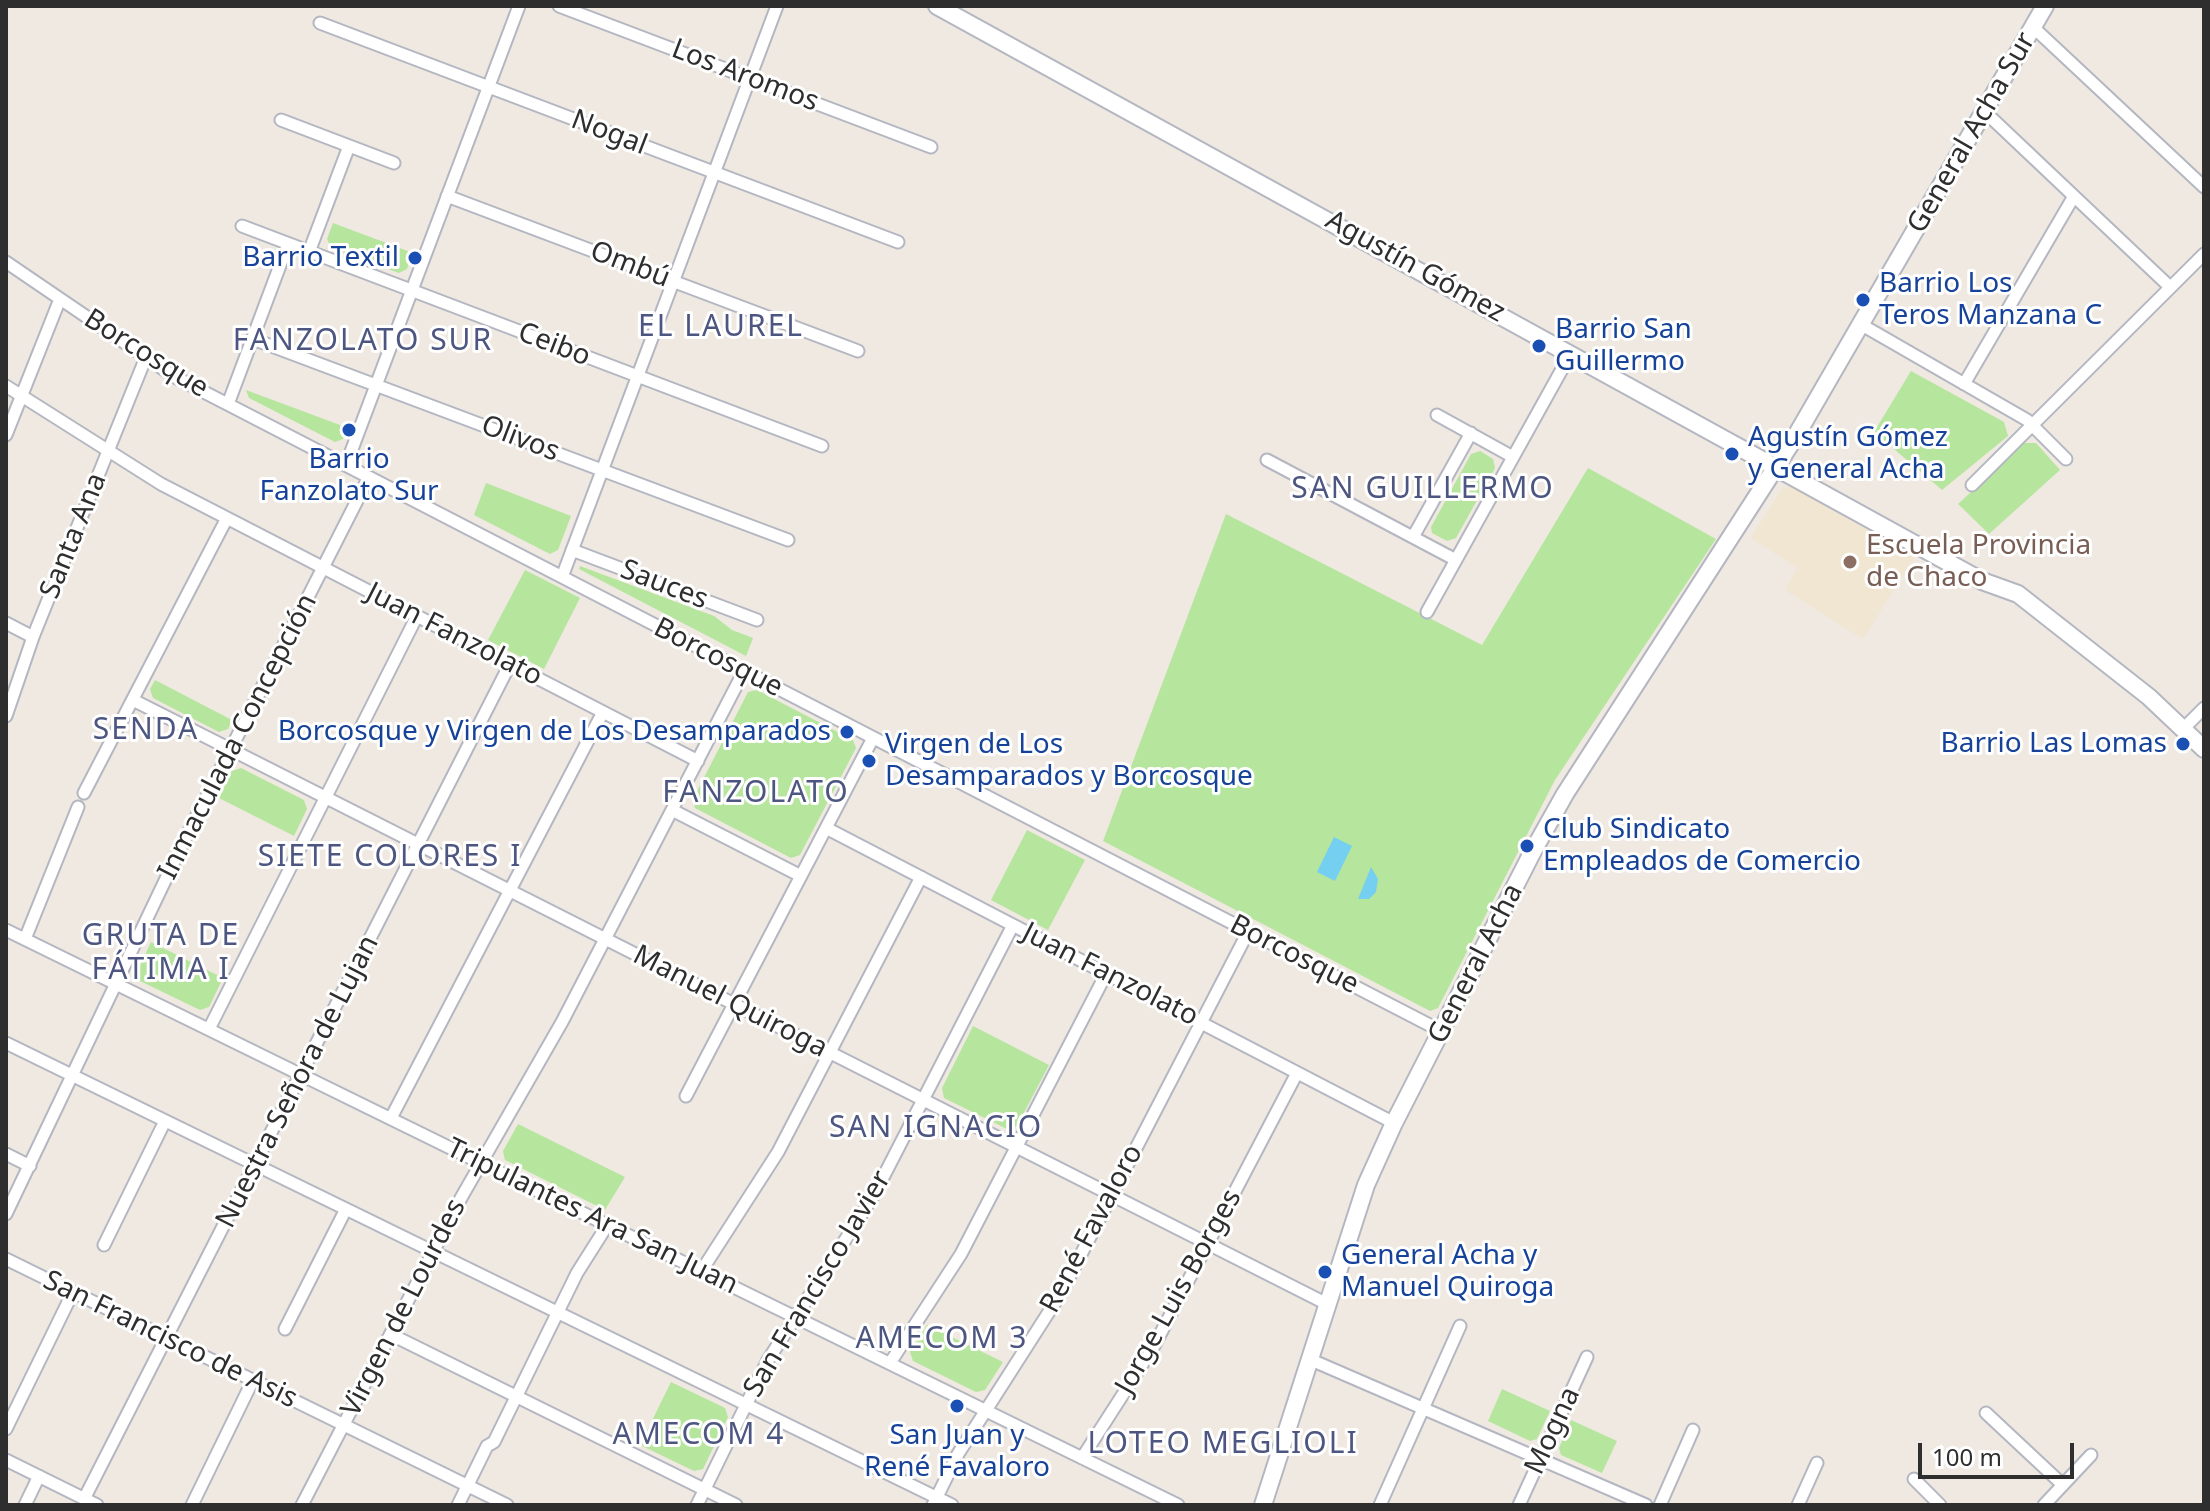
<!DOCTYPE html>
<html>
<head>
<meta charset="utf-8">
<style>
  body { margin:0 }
  #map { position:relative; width:2210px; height:1511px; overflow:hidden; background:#efe9e1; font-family:"Noto Sans",sans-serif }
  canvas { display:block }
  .frame { position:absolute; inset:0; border:8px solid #2e2e2e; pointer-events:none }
  .scale { position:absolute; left:1918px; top:1443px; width:156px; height:36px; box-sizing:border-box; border:4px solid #2e2e2e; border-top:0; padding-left:10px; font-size:24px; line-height:28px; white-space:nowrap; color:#2e2e2e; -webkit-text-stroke:6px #fff; paint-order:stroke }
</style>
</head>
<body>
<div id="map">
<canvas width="2210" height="1511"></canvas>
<div class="frame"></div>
<div class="scale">100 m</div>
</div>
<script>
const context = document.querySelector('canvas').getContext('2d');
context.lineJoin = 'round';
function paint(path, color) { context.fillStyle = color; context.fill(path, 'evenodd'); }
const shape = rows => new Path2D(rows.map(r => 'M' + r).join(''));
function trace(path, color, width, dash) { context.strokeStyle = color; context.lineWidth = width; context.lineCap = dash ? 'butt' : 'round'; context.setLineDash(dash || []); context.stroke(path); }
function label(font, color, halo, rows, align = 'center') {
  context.font = font + ' "Noto Sans",sans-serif'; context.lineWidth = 6; context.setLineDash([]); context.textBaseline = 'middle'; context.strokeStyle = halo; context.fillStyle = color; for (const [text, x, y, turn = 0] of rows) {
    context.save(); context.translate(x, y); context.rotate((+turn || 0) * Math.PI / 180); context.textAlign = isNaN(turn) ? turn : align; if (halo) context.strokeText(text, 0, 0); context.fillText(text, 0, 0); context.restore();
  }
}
const education = shape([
  [1791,486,1915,556,1863,639,1785,590,1797,568,1751,538,1782,489]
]);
const green = shape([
  [333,223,413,253,407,269,399,273,331,248,327,239],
  [1911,371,2004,422,2008,436,1942,490,1874,432],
  [246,390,348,428,343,439,335,442,249,398],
  [2024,443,2036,443,2060,470,1989,534,1958,504],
  [1480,451,1493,459,1495,468,1456,538,1447,541,1432,533,1431,527,1471,454],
  [1588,468,1716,539,1555,780,1438,1008,1430,1011,1103,841,1226,514,1482,645],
  [486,483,571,516,558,550,550,554,474,515],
  [580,566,714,616,732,630,753,638,746,656,579,569],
  [525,570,580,598,544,669,488,640],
  [155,680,232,720,228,729,219,732,153,698,150,689],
  [757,690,853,740,856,748,800,855,791,858,695,808,693,799,748,692],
  [241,768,304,800,307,809,294,836,219,798,232,771],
  [1027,830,1085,860,1048,930,991,900],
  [151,942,223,978,209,1007,200,1010,140,981,137,972],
  [973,1026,1049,1065,1017,1126,1009,1130,944,1098,942,1088],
  [518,1124,625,1177,605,1210,505,1160,503,1151],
  [927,1325,1003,1362,985,1390,976,1392,913,1361,910,1352],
  [671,1382,725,1408,728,1417,703,1469,694,1471,640,1445],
  [1502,1389,1550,1411,1537,1439,1530,1441,1488,1421],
  [1571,1420,1617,1441,1602,1473,1561,1455,1559,1448]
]);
const water = shape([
  [1334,837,1352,846,1335,881,1317,872],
  [1371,867,1378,879,1376,892,1369,899,1358,899]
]);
const street = shape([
  [559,6,931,147],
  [320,23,898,242],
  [2033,27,2204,187],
  [1984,111,2170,287],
  [281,120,394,163],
  [447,196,858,351],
  [242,226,822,446],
  [309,252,349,146],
  [6,262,175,377,1443,1032],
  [1862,325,2027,420,2066,459],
  [253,339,788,540],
  [1964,384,2074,196],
  [6,386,161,484,698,761],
  [228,404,288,244],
  [1437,415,1513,457],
  [6,435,60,299],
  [1267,460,1456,560],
  [346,465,519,6],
  [1972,485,2204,254],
  [1413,537,1471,433],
  [572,550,757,620],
  [562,577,777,6],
  [1427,612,1571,353],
  [6,623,33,637],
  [133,700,1327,1304],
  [6,716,33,637,146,357],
  [2183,729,2204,708],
  [84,793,227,518],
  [672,810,801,876],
  [826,828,1394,1123],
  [6,930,1178,1505],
  [25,939,78,807],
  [209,1029,417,616],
  [6,1043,952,1505],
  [686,1096,873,738],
  [391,1118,603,712],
  [6,1154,30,1166],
  [6,1214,182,845,369,477],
  [104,1245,165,1121],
  [6,1259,507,1505],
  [702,1270,778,1152,921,877],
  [285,1329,346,1209],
  [392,1335,736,1505],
  [1309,1359,1646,1505],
  [890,1363,961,1254,1106,974],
  [1986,1413,2063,1485],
  [6,1429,73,1292],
  [1082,1458,1154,1346,1297,1073],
  [6,1460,97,1505],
  [1914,1479,1940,1505],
  [84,1499,510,664],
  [25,1505,39,1476],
  [192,1505,253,1380],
  [302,1505,461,1198,562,1022,744,671],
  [458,1505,487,1446,494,1442,577,1273,608,1224],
  [697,1505,768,1360,874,1195,1013,925],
  [933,1505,958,1454,1061,1293,1248,932],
  [1380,1505,1460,1326],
  [1519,1505,1587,1357],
  [1660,1505,1693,1430],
  [1798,1505,1817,1463],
  [2044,1505,2091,1455]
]);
const secondary = shape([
  [937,6,1982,581,2018,594,2149,697,2204,749],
  [1263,1505,1366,1185,1394,1123,1533,851,1565,794,1797,434,2045,6]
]);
const markers = [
  [415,258,8,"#1a4fb4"],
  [1863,300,8,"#1a4fb4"],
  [1539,346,8,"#1a4fb4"],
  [349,430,8,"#1a4fb4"],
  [1732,454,8,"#1a4fb4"],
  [1850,562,8,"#8d6e63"],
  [847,732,8,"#1a4fb4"],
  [2183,744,8,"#1a4fb4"],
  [869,761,8,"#1a4fb4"],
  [1527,846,8,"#1a4fb4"],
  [1325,1272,8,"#1a4fb4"],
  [957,1406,8,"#1a4fb4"]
];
const streetNames = [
  ["Los Aromos",745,76,21],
  ["Nogal",609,133,21],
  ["General Acha Sur",1972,133,-60],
  ["Ombú",630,265,21],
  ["Agustín Gómez",1415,267,29],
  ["Ceibo",554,345,21],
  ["Borcosque",146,354,32],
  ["Olivos",520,439,21],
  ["Santa Ana",74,536,-68],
  ["Sauces",664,585,21],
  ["Juan Fanzolato",454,635,27],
  ["Borcosque",718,658,27],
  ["Inmaculada Concepción",238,737,-63],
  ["Borcosque",1294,955,27],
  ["General Acha",1476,964,-63],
  ["Juan Fanzolato",1110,975,27],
  ["Manuel Quiroga",730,1002,27],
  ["Nuestra Señora de Lujan",298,1082,-63],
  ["Tripulantes Ara San Juan",592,1217,26],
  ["René Favaloro",1092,1229,-62],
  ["San Francisco Javier",818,1284,-59],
  ["Jorge Luis Borges",1179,1292,-61],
  ["Virgen de Lourdes",404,1308,-63],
  ["San Francisco de Asis",170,1340,26],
  ["Mogna",1553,1431,-65]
];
const transitNames = [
  ["Barrio Textil",399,258,"right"],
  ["Barrio Los",1879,284],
  ["Teros Manzana C",1879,316],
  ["Barrio San",1555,330],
  ["Guillermo",1555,362],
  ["Agustín Gómez",1748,438],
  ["y General Acha",1748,470],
  ["Barrio",349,460,"center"],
  ["Fanzolato Sur",349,492,"center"],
  ["Borcosque y Virgen de Los Desamparados",831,732,"right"],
  ["Barrio Las Lomas",2167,744,"right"],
  ["Virgen de Los",885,745],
  ["Desamparados y Borcosque",885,777],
  ["Club Sindicato",1543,830],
  ["Empleados de Comercio",1543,862],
  ["General Acha y",1341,1256],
  ["Manuel Quiroga",1341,1288],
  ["San Juan y",957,1436,"center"],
  ["René Favaloro",957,1468,"center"]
];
const educationNames = [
  ["Escuela Provincia",1866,546],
  ["de Chaco",1866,578]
];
const neighbourhoodNames = [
  ["EL LAUREL",721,327],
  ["FANZOLATO SUR",363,341],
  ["SAN GUILLERMO",1423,489],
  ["SENDA",146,730],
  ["FANZOLATO",756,793],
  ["SIETE COLORES I",390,857],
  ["GRUTA DE",161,936],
  ["FÁTIMA I",161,970],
  ["SAN IGNACIO",936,1128],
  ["AMECOM 3",942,1339],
  ["AMECOM 4",699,1435],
  ["LOTEO MEGLIOLI",1223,1444]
];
paint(education, '#f0e6d1');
paint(green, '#b6e59e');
paint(water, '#75cff0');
trace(street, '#b4b7c1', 15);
trace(secondary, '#b4b7c1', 20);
trace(street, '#fff', 11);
trace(secondary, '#fff', 16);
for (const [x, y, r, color] of markers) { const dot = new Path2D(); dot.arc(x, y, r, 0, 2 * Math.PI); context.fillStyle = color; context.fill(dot); trace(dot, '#fff', 3); }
label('28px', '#2e2e2e', '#fff', streetNames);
label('28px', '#164399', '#fff', transitNames, 'left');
label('28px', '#785e54', '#fff', educationNames, 'left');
context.letterSpacing = '2px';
label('30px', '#4d5680', '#fff', neighbourhoodNames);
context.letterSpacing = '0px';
</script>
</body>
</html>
